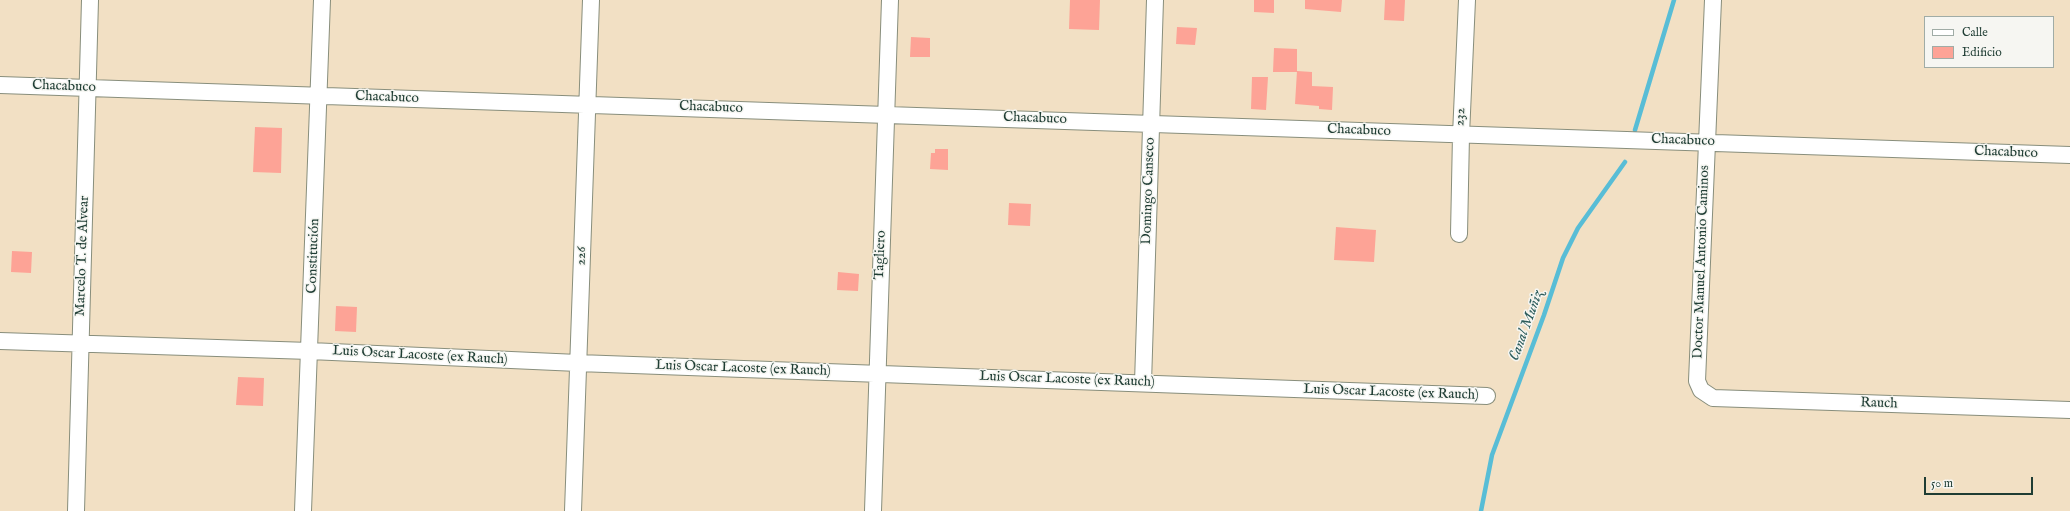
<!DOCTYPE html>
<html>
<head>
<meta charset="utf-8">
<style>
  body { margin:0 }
  #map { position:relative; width:2070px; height:511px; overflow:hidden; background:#f2e0c4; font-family:"IM FELL English",serif }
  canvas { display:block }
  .legend { position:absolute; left:1924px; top:16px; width:130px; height:52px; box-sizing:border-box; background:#f6f6f2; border:1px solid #a0aca6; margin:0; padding:5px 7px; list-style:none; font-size:12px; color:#1f3d34 }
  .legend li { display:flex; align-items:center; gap:8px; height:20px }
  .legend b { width:20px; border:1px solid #a0aca6 }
  .scale { position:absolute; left:1924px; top:477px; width:109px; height:18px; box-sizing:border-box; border:2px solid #1f3d34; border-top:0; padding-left:5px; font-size:12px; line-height:14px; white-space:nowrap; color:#1f3d34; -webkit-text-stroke:3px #f6f6f2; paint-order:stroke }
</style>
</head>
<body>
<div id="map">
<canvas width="2070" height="511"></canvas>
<ul class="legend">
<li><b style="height:5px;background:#fff"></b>Calle</li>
<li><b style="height:11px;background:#fda396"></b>Edificio</li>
</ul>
<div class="scale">50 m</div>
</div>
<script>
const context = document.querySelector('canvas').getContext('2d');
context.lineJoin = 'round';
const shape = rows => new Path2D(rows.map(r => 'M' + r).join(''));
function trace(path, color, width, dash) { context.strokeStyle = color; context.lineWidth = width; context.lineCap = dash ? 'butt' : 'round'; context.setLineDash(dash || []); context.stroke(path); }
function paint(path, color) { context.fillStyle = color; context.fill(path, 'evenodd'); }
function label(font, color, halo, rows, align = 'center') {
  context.font = font + ' "IM FELL English",serif'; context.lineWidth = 3; context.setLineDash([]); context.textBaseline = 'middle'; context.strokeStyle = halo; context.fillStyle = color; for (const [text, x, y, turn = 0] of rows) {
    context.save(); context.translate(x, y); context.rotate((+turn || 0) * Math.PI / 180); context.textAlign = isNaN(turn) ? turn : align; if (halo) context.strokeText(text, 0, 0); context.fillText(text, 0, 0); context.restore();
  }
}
const stream = shape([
  [1635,130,1674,0],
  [1481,511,1492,455,1544,315,1563,258,1578,228,1625,162]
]);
const building = shape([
  [1070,0,1100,0,1099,30,1069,29],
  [1254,0,1274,0,1274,13,1254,12],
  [1305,0,1342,0,1341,12,1305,9],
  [1385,0,1405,0,1404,21,1384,20],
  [1177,27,1197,28,1195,45,1176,44],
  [911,37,930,38,930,57,910,57],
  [1274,48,1297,49,1297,72,1273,72],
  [1297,71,1312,72,1312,86,1333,87,1332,110,1319,109,1319,106,1295,104],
  [1252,77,1268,77,1266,110,1251,109],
  [255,127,282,128,281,173,253,172],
  [935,149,948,149,948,170,930,169,931,153,935,153],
  [1009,203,1031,204,1030,226,1008,225],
  [1336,227,1376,230,1374,262,1334,260],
  [12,251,32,252,31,273,11,272],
  [838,272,859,274,858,291,837,290],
  [336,306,357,307,356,332,335,331],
  [238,377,264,378,263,406,236,405]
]);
const minor = shape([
  [1713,0,1697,381,1701,390,1713,398,2070,410],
  [0,85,2070,155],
  [1459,234,1461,135,1467,0],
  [0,341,310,351,578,363,1487,396],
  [1143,383,1155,0],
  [76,511,90,0],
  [303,511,322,0],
  [573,511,591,0],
  [873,511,890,0]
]);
const streetNames = [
  ["Chacabuco",64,87,2],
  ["Chacabuco",387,98,2],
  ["Chacabuco",711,108,2],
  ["232",1461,117,-87],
  ["Chacabuco",1035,119,2],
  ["Chacabuco",1359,131,2],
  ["Chacabuco",1683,141,2],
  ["Chacabuco",2006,153,2],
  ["Domingo Canseco",1149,191,-88],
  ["Tagliero",881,255,-88],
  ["Marcelo T. de Alvear",83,256,-88],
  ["Constitución",314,256,-88],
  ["226",582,256,-88],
  ["Doctor Manuel Antonio Caminos",1702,262,-88],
  ["Luis Oscar Lacoste (ex Rauch)",420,356,3],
  ["Luis Oscar Lacoste (ex Rauch)",743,369,2],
  ["Luis Oscar Lacoste (ex Rauch)",1067,380,2],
  ["Luis Oscar Lacoste (ex Rauch)",1391,393,2],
  ["Rauch",1879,404,2]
];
const waterNames = [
  ["Canal Muñiz",1527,326,-70]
];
trace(stream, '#58bdd6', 4.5);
paint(building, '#fda396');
trace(minor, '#888e7c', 18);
trace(minor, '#fff', 16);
label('14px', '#1f3d34', '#f6f6f2', streetNames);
label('italic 15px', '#2d5d5c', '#f6f6f2', waterNames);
</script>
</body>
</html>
